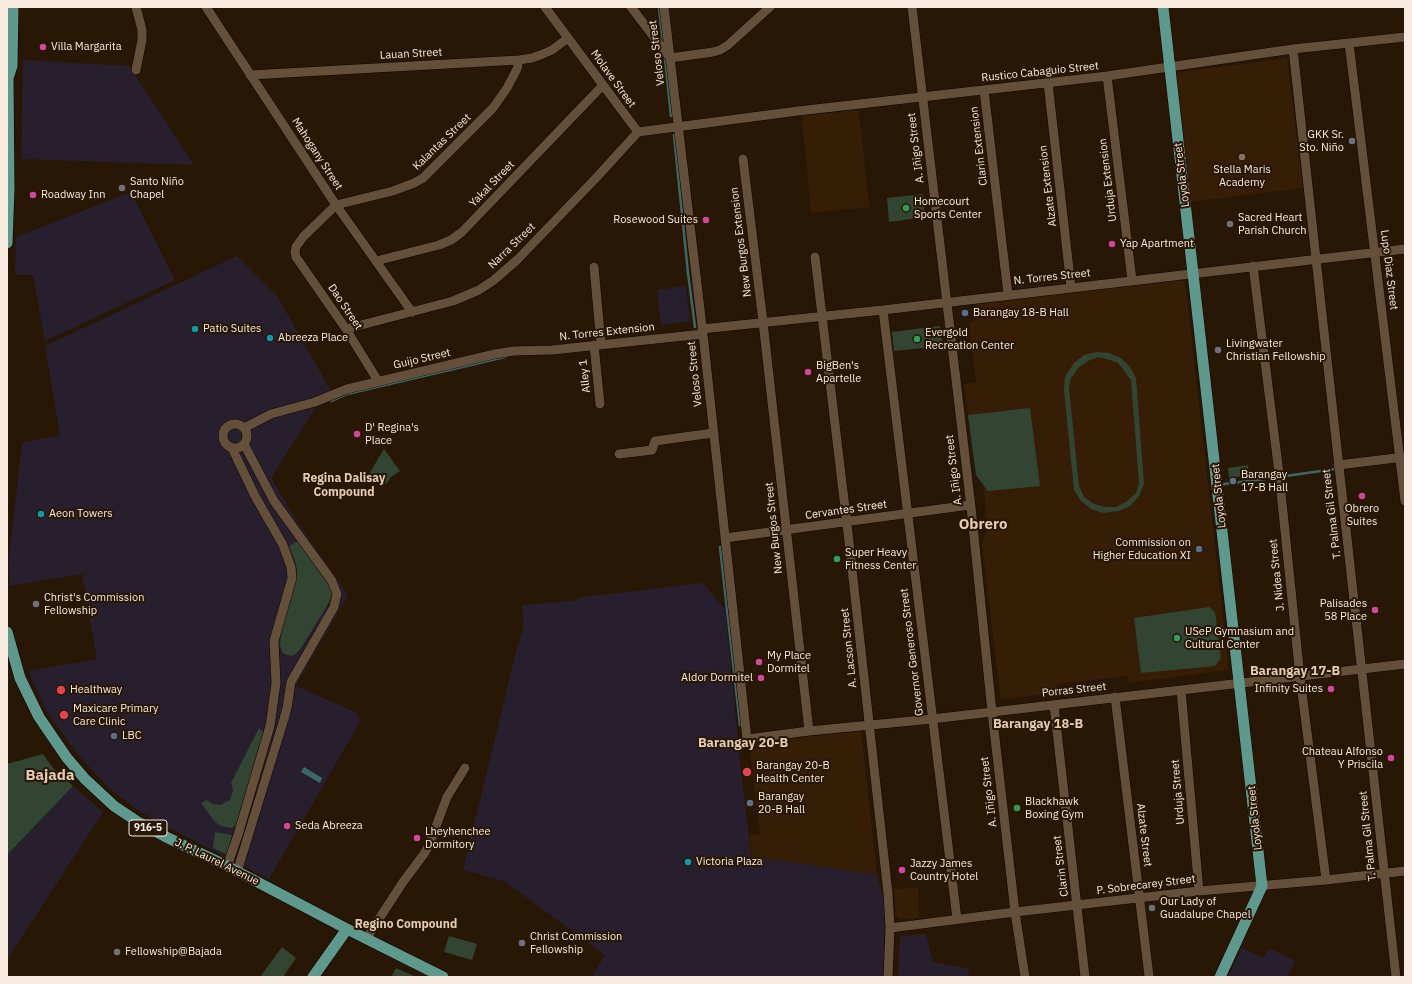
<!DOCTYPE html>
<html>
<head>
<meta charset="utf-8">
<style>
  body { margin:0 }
  #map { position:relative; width:1412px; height:984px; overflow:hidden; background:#291705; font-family:"IBM Plex Sans",sans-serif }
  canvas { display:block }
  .frame { position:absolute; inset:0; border:8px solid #f8ebdf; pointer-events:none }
</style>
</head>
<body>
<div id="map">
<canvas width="1412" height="984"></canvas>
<div class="frame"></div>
</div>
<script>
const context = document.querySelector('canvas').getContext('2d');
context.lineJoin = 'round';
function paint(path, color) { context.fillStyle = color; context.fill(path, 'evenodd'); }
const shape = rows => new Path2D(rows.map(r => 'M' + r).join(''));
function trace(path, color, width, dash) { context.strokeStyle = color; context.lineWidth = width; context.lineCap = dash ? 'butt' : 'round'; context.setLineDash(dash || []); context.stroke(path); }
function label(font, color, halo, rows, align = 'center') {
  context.font = font + ' "IBM Plex Sans",sans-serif'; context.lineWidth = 4; context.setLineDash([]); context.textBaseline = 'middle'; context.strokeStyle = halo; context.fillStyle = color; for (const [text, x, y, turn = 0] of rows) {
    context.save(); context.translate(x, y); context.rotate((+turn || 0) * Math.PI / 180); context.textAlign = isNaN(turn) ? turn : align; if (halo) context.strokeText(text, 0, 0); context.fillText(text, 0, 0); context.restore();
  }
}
const commercial = shape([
  [23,60,129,66,194,165,21,159],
  [131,192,175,280,45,341,33,275,15,275,16,237],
  [237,256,277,296,335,398,317,406,271,478,289,509,348,595,296,686,357,713,360,722,269,879,171,829,139,811,112,791,79,756,47,712,28,671,97,659,82,574,10,586,9,568,9,557,22,443,60,435,45,346],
  [686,286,690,321,661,325,657,290],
  [703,583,725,609,739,752,751,857,808,864,877,875,885,904,883,977,592,977,605,955,504,881,463,870,516,652,524,626,522,605,574,601,582,597],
  [73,786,103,812,7,960,7,855],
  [926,934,933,962,970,969,968,977,898,977,900,936],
  [1242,948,1263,958,1269,948,1295,961,1287,977,1228,977]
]);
const built = shape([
  [1287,58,1303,188,1191,202,1175,73],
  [859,110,869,207,811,213,802,116],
  [1185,280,1229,670,1128,683,1127,676,1057,684,1057,692,1001,700,982,544,987,529,984,487,976,475,964,384,976,382,969,324,976,320,975,302],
  [861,731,877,875,808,864,751,857,749,835,760,835,749,743],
  [918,888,919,918,900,919,896,915,894,889]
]);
const green = shape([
  [923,194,925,217,889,222,887,198],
  [940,326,943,346,894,351,892,332],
  [1097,352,1109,353,1121,358,1130,367,1136,378,1144,484,1139,496,1130,506,1119,511,1103,513,1091,509,1081,501,1074,490,1064,390,1065,377,1074,363,1084,355],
  [1098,357,1107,359,1118,363,1131,380,1139,483,1136,493,1126,502,1116,507,1104,507,1094,504,1084,497,1079,486,1069,388,1071,378,1079,367,1088,361],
  [1030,408,1040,486,988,491,976,475,968,415],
  [384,449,400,471,391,477,386,484,369,474],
  [1248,465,1249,475,1229,478,1228,468],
  [298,541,325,577,333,592,328,604,303,645,297,653,292,656,287,655,282,652,280,645,282,629,296,578,297,569,295,561,289,546],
  [1209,607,1215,612,1221,658,1215,666,1141,673,1134,618],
  [259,728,264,733,237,823,234,827,230,828,221,826,215,822,201,803,207,800,213,804,220,805,230,800,233,790,231,783],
  [43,754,53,768,73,786,7,855,7,764],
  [215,832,232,835,229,849,226,854,213,848],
  [449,936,477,944,472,960,444,952],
  [282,947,296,958,283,977,260,977],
  [396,968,416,977,391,977]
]);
const water = shape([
  [304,767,322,778,320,783,301,772]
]);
const stream = shape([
  [659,7,663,43],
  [665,58,671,116],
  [674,135,688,273,695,327],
  [331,401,347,394,505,357],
  [1286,476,1335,469],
  [1224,484,1273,478],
  [720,547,740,725]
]);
const minor = shape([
  [206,7,336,205,412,312],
  [545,7,638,132],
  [631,7,670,58,713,52,720,50,728,45,770,7],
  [664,7,703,334,747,739,809,731,932,719,1405,664],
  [912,7,971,507,992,712,1015,912,1025,977],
  [1349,43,1405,501],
  [1293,49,1326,350,1396,977],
  [136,70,142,40,142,30,136,7],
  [250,75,519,60,532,58,543,54,552,50,568,38],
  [1107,76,1132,280],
  [1048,83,1071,287],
  [984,90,1008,294],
  [638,132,798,111,1107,76,1293,49,1405,37],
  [743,159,763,322,809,731],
  [815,257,848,533,888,893,890,928,888,977],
  [376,261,439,245,451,240,462,232,603,85],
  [1253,266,1279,473,1300,677,1326,880],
  [594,267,601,344],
  [883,310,957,919],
  [346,329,453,301,479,290,494,280,517,260,596,178,638,132],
  [702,329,883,310,1405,249],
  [594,345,600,404],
  [378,381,346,329,296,257,295,251,296,247,303,237,336,205,393,191,414,183,423,178,493,108,507,88,517,69,519,60],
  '223 436a12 12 0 1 1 24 0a12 12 0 1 1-24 0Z',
  [244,428,271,414,315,402,347,389,495,354,514,351,552,350,703,334],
  [619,454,652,450,655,441,713,433],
  [1338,465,1404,457],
  [725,538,970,505],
  [1181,690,1199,891],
  [1115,697,1149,976],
  [1054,705,1085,977],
  [227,866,238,835,270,726,276,683,274,641,292,578,291,567,283,545,255,496,232,448],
  [237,872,284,719,287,708,291,682,334,607,337,594,332,581,274,501,244,444],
  [890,928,1015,912,1199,891,1326,880,1405,871],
  [366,939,403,882,424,854,429,845,447,797,465,768]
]);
const major = shape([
  [1163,7,1262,886,1220,977],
  [7,243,9,188,8,78,12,66,13,7],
  [7,632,20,678,39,717,67,758,85,779,114,806,138,822,166,837,227,866,347,929,443,977],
  [313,977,347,929]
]);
const markers = [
  [43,47,4,"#d1479c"],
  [1352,141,4,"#6b7280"],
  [1242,157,4,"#8d6e63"],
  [122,188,4,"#6b7280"],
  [33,195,4,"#d1479c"],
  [906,208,4,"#2e9e5b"],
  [706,220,4,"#d1479c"],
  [1230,224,4,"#6b7280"],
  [1112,244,4,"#d1479c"],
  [965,313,4,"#5c6f8a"],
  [195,329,4,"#0f9aa8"],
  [270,338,4,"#0f9aa8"],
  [917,339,4,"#2e9e5b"],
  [1218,350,4,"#6b7280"],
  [808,372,4,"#d1479c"],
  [357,434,4,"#d1479c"],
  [1233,481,4,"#5c6f8a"],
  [1362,496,4,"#d1479c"],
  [41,514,4,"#0f9aa8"],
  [1199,549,4,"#5c6f8a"],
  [837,559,4,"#2e9e5b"],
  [36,604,4,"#6b7280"],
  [1375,610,4,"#d1479c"],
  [1177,638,4,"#2e9e5b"],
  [759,662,4,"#d1479c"],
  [761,678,4,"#d1479c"],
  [1331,689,4,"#d1479c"],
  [61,690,5,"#e0444e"],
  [64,715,5,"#e0444e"],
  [114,736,4,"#5c6f8a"],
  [1391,758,4,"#d1479c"],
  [747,772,5,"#e0444e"],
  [750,803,4,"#5c6f8a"],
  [1017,808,4,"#2e9e5b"],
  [287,826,4,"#d1479c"],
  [417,838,4,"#d1479c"],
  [688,862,4,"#0f9aa8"],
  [902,870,4,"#d1479c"],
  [1152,908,4,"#6b7280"],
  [522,943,4,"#6b7280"],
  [117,952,4,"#6b7280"]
];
const shields = [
  [148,828,38]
];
const shieldNames = [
  ["916-5",148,828]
];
const poiNames = [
  ["Villa Margarita",51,47],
  ["GKK Sr.",1344,135,"right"],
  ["Sto. Niño",1344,148,"right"],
  ["Stella Maris",1242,170,"center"],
  ["Academy",1242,183,"center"],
  ["Santo Niño",130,182],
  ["Chapel",130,195],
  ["Roadway Inn",41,195],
  ["Homecourt",914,202],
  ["Sports Center",914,215],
  ["Sacred Heart",1238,218],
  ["Parish Church",1238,231],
  ["Rosewood Suites",698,220,"right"],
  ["Yap Apartment",1120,244],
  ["Barangay 18-B Hall",973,313],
  ["Patio Suites",203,329],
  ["Evergold",925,333],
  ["Recreation Center",925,346],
  ["Abreeza Place",278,338],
  ["Livingwater",1226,344],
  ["Christian Fellowship",1226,357],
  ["BigBen's",816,366],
  ["Apartelle",816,379],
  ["D' Regina's",365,428],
  ["Place",365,441],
  ["Barangay",1241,475],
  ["17-B Hall",1241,488],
  ["Obrero",1362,509,"center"],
  ["Suites",1362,522,"center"],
  ["Aeon Towers",49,514],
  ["Commission on",1191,543,"right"],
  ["Higher Education XI",1191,556,"right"],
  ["Super Heavy",845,553],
  ["Fitness Center",845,566],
  ["Christ's Commission",44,598],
  ["Fellowship",44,611],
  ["Palisades",1367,604,"right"],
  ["58 Place",1367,617,"right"],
  ["USeP Gymnasium and",1185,632],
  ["Cultural Center",1185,645],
  ["My Place",767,656],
  ["Dormitel",767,669],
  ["Aldor Dormitel",753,678,"right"],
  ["Infinity Suites",1323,689,"right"],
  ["Healthway",70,690],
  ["Maxicare Primary",73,709],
  ["Care Clinic",73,722],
  ["LBC",122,736],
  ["Chateau Alfonso",1383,752,"right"],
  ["Y Priscila",1383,765,"right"],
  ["Barangay 20-B",756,766],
  ["Health Center",756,779],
  ["Barangay",758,797],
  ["20-B Hall",758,810],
  ["Blackhawk",1025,802],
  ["Boxing Gym",1025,815],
  ["Seda Abreeza",295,826],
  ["Lheyhenchee",425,832],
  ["Dormitory",425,845],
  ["Victoria Plaza",696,862],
  ["Jazzy James",910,864],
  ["Country Hotel",910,877],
  ["Our Lady of",1160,902],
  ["Guadalupe Chapel",1160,915],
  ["Christ Commission",530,937],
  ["Fellowship",530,950],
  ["Fellowship@Bajada",125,952]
];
const streetNames = [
  ["Veloso Street",657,53,-97],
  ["Lauan Street",411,54,-3],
  ["Rustico Cabaguio Street",1040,72,-6],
  ["Molave Street",613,79,54],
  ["Kalantas Street",442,142,-44],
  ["Clarin Extension",979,146,-97],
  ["A. Iñigo Street",916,148,-97],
  ["Mahogany Street",317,154,57],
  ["Loyola Street",1182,175,-97],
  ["Urduja Extension",1108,180,-97],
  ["Yakal Street",492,184,-46],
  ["Alzate Extension",1048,186,-97],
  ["New Burgos Extension",741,242,-97],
  ["Narra Street",512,246,-44],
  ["Lupo Diaz Street",1389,270,83],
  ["N. Torres Street",1052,277,-6],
  ["Dao Street",345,307,56],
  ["N. Torres Extension",607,332,-6],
  ["Guijo Street",422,359,-13],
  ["Veloso Street",695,374,-96],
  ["Alley 1",585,376,-96],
  ["A. Iñigo Street",954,470,-97],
  ["Loyola Street",1219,496,-96],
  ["Cervantes Street",846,510,-8],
  ["T. Palma Gil Street",1332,514,-97],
  ["New Burgos Street",774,528,-96],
  ["J. Nidea Street",1277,575,-96],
  ["A. Lacson Street",849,648,-96],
  ["Governor Generoso Street",912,652,-97],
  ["Porras Street",1074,690,-6],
  ["A. Iñigo Street",989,792,-97],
  ["Urduja Street",1178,792,-95],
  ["Loyola Street",1255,818,-96],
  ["Alzate Street",1144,835,83],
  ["T. Palma Gil Street",1368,836,-96],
  ["J. P. Laurel Avenue",217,862,26],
  ["Clarin Street",1061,866,-97],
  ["P. Sobrecarey Street",1146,885,-7]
];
const neighbourhoodNames = [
  ["Regina Dalisay",344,479],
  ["Compound",344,493],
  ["Regino Compound",406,925]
];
const quarterNames = [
  ["Barangay 17-B",1295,671],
  ["Barangay 18-B",1038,724],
  ["Barangay 20-B",743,743]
];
const districtNames = [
  ["Obrero",983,525],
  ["Bajada",50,776]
];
paint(commercial, '#281f2e');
paint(built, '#351e05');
paint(green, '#314532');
paint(water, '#3c6869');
trace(stream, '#3c6869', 2.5);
trace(minor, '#110300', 10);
trace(major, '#110300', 12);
trace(minor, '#644f3b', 9);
trace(major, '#5f998e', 11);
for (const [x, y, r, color] of markers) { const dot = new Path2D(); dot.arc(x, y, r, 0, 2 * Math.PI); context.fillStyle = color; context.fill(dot); trace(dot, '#291705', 1.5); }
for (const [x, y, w] of shields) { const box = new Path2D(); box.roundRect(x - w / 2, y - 8, w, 16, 3); context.fillStyle = '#291705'; context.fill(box); trace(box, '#f8ebdf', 1); }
label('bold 10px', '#f8ebdf', null, shieldNames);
label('11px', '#f8ebdf', '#291705', poiNames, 'left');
label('11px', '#f8ebdf', '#291705', streetNames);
label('bold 12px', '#e4cbb4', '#291705', neighbourhoodNames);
label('bold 13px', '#e4cbb4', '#291705', quarterNames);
label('bold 15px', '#e4cbb4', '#291705', districtNames);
</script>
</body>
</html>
